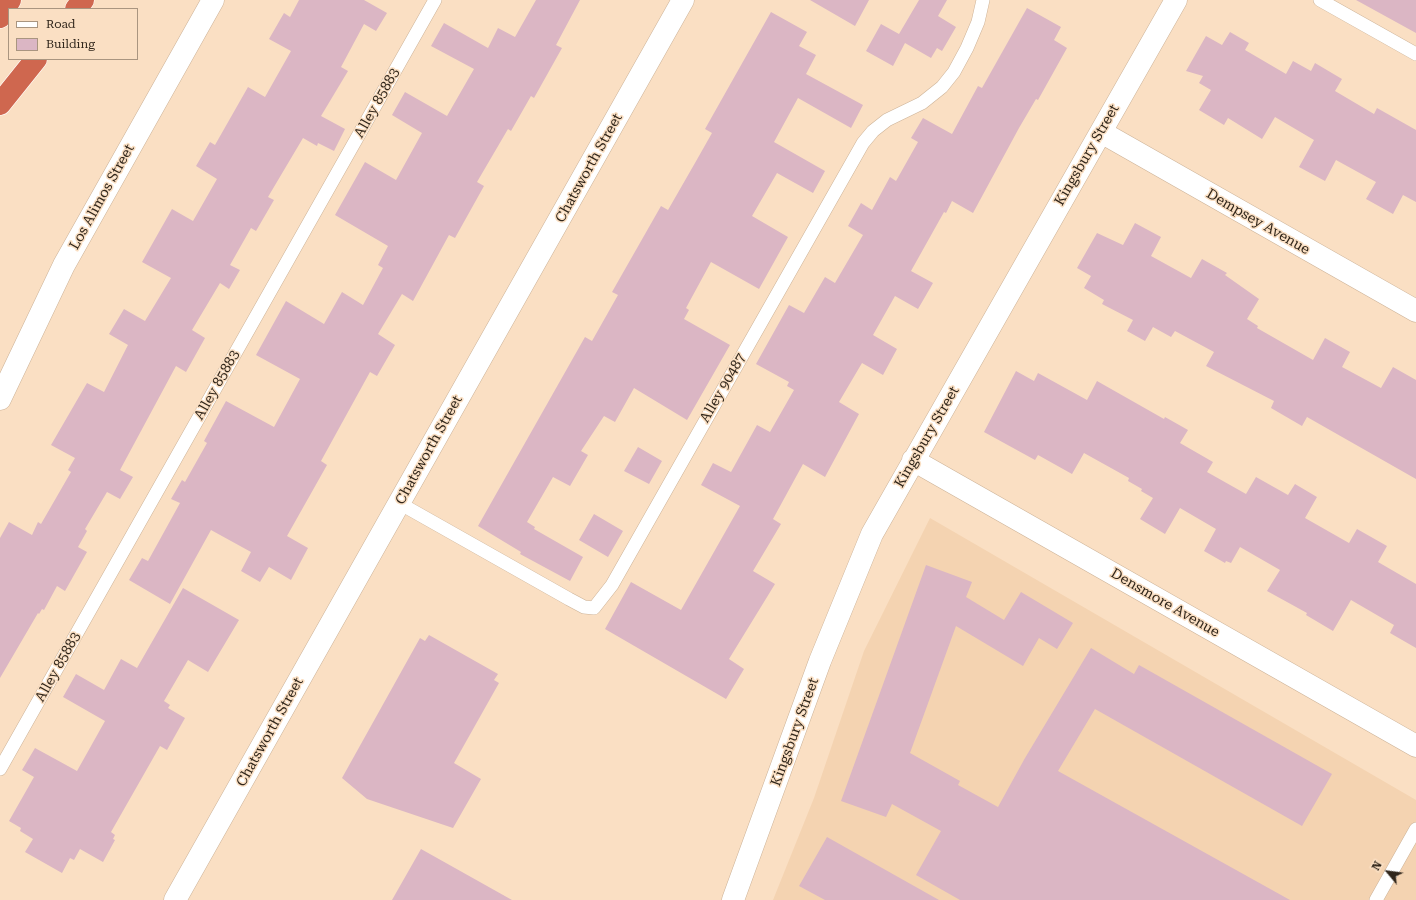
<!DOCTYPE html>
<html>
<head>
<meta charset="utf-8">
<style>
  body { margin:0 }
  #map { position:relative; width:1416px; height:900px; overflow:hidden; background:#fadfc3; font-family:"Roboto Serif",serif }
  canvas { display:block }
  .legend { position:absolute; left:8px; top:8px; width:130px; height:52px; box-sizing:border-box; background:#fadfc3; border:1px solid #a99580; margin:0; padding:5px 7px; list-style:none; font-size:12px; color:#30261b }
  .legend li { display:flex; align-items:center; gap:8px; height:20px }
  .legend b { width:20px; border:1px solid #a99580 }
  .north { position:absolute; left:1368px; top:852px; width:40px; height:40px; -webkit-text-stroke:3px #fadfc3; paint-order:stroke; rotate:299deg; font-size:11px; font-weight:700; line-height:16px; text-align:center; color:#30261b }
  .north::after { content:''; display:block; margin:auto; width:14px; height:18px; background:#30261b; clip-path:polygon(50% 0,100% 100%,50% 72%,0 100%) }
</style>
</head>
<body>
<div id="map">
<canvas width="1416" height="900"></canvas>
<ul class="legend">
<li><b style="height:5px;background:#fff"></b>Road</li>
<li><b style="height:11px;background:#dbb6c4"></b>Building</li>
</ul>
<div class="north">N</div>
</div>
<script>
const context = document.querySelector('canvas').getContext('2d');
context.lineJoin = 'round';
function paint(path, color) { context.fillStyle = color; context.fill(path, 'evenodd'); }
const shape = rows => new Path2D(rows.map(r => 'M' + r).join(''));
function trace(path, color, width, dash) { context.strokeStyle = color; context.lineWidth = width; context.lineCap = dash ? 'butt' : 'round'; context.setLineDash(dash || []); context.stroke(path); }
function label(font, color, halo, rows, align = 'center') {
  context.font = font + ' "Roboto Serif",serif'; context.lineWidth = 3; context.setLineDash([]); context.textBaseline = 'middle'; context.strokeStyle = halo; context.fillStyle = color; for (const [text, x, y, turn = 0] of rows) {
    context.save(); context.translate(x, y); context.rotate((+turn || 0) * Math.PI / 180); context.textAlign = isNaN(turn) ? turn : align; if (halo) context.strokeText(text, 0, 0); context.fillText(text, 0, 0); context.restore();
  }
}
const built = shape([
  [930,518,1416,800,1416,900,773,900,814,798,864,651]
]);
const building = shape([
  [299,0,364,0,387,13,376,31,364,24,341,67,348,71,321,116,345,129,334,151,318,143,317,146,303,138,268,197,274,200,256,231,251,228,230,265,240,270,229,289,220,283,192,330,205,338,186,372,176,366,120,470,133,477,120,499,107,492,85,529,87,531,78,547,87,552,65,591,57,586,44,610,42,609,39,614,38,613,0,678,0,538,9,522,32,535,38,522,41,524,71,472,68,470,75,458,51,445,87,383,104,392,128,345,109,334,124,309,145,321,171,278,142,262,172,209,193,221,217,179,196,166,210,142,215,145,248,87,265,97,291,51,269,39,284,13,290,17],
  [536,0,580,0,556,45,562,48,534,98,531,96,511,131,508,129,477,182,484,186,455,238,449,235,413,301,402,294,378,334,395,345,377,376,370,372,321,461,327,465,287,536,308,548,291,580,269,567,260,582,241,571,251,552,211,530,170,604,129,580,142,558,148,561,180,503,171,499,182,480,185,482,207,443,204,441,226,401,274,427,300,379,256,355,286,301,324,324,342,292,363,305,383,268,378,265,388,246,335,215,365,162,396,180,422,133,392,115,405,92,447,116,474,69,431,46,444,23,488,48,498,28,515,37],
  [810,0,869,0,855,26],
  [919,0,947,0,938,16,956,27,942,51,937,48,931,58,905,43,893,66,866,51,881,24,899,34],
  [1356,0,1416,0,1416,33],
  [1027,8,1061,27,1054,40,1067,48,1038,100,1036,99,1019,128,973,213,952,201,946,213,944,212,911,271,933,283,918,309,895,296,873,335,897,349,883,375,862,363,839,402,859,414,825,477,803,464,773,519,781,524,753,571,775,584,729,659,744,669,726,699,605,629,631,582,681,610,740,506,701,485,713,463,731,472,757,425,770,432,794,390,787,386,789,382,756,364,789,305,804,313,825,277,835,283,863,235,848,226,861,203,872,210,890,177,896,181,918,142,911,138,923,118,952,134,978,86,982,88],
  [771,12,807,32,799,46,816,55,806,74,863,105,851,128,798,98,774,142,825,171,813,193,777,173,752,216,788,237,759,289,711,262,686,308,689,310,684,319,730,345,687,420,634,388,615,422,604,416,581,451,588,455,570,486,553,477,527,522,535,527,534,529,583,557,570,581,520,554,521,552,478,526,585,337,592,341,618,295,612,292,661,206,668,210,695,163,712,133,705,129],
  [1230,32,1249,43,1245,50,1286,74,1293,61,1311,71,1315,63,1342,79,1335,91,1374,114,1377,108,1416,130,1416,202,1403,195,1393,214,1366,199,1376,182,1336,160,1325,181,1299,167,1314,140,1275,117,1262,139,1228,118,1224,125,1199,110,1211,90,1199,83,1203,76,1186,71,1206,36,1222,45],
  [1135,223,1161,237,1151,256,1191,278,1202,259,1227,273,1225,275,1259,299,1247,319,1258,326,1257,328,1313,360,1325,338,1350,352,1342,367,1381,388,1393,367,1416,380,1416,479,1307,417,1302,426,1271,408,1274,401,1206,366,1214,352,1175,331,1171,337,1153,327,1145,341,1127,331,1133,320,1102,304,1104,300,1084,288,1091,276,1077,268,1097,233,1123,245],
  [1016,371,1034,381,1038,373,1087,400,1097,381,1164,419,1165,417,1188,430,1180,443,1213,462,1207,472,1246,494,1256,477,1288,495,1295,484,1317,497,1305,518,1349,543,1357,529,1387,546,1378,562,1416,584,1416,648,1390,633,1394,625,1351,600,1333,631,1306,615,1307,613,1267,591,1280,570,1240,547,1231,563,1226,561,1225,563,1204,551,1216,529,1180,508,1165,534,1140,519,1153,498,1141,491,1142,489,1128,481,1129,478,1084,453,1072,474,1038,455,1035,460,984,432],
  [638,447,662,461,649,484,624,471],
  [594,514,623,531,608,557,579,540],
  [926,565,972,582,966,597,1004,620,1021,592,1073,623,1057,649,1039,638,1023,666,956,626,910,753,960,781,958,785,998,807,1025,758,1091,648,1134,674,1139,665,1332,774,1302,826,1095,709,1058,771,1290,900,960,900,916,875,941,831,892,804,886,817,841,801],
  [183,588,239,620,208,672,188,660,164,701,170,705,168,708,185,718,167,750,160,746,111,832,115,835,113,839,115,840,103,862,80,849,74,860,70,858,62,873,25,852,33,839,20,831,21,828,9,821,34,777,22,770,35,748,77,771,105,721,63,697,76,674,104,690,121,659,137,668],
  [429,635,498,674,494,680,499,683,454,763,481,779,453,828,367,799,342,778,420,638,425,641],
  [827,837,939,900,825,900,799,886],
  [421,849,512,900,392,900]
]);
const service = shape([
  [1320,0,1416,54],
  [399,503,569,599,584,607,594,608,612,585,863,143,873,131,887,120,922,103,942,87,954,72,967,48,978,22,983,0],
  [0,769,435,0],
  [1376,900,1416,829]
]);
const minor = shape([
  [1101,132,1416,311],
  [0,399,64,265,213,0],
  [913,460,1416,746],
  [733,900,820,661,872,534,1176,0]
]);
const secondary = shape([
  [175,900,683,0]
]);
const motorway = shape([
  [76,9,83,0],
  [0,17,10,0],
  [0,104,36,59]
]);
const streetNames = [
  ["Alley 85883",377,103,-61],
  ["Kingsbury Street",1087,155,-60],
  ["Chatsworth Street",589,168,-61],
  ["Los Alimos Street",102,197,-61],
  ["Dempsey Avenue",1258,222,30],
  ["Alley 85883",217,385,-61],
  ["Alley 90487",723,388,-60],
  ["Kingsbury Street",927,437,-60],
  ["Chatsworth Street",429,450,-61],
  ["Densmore Avenue",1165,603,30],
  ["Alley 85883",58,667,-61],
  ["Chatsworth Street",270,732,-61],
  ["Kingsbury Street",795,732,-70]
];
paint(built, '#f4d3b1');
paint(building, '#dbb6c4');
trace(service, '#ccb297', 14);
trace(minor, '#ccb297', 23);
trace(secondary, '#ccb297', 23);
trace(motorway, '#fff', 23);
trace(service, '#fff', 13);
trace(minor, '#fff', 22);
trace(secondary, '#fff', 22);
trace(motorway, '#cf674f', 22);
label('14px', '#30261b', '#fadfc3', streetNames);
</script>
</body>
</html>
